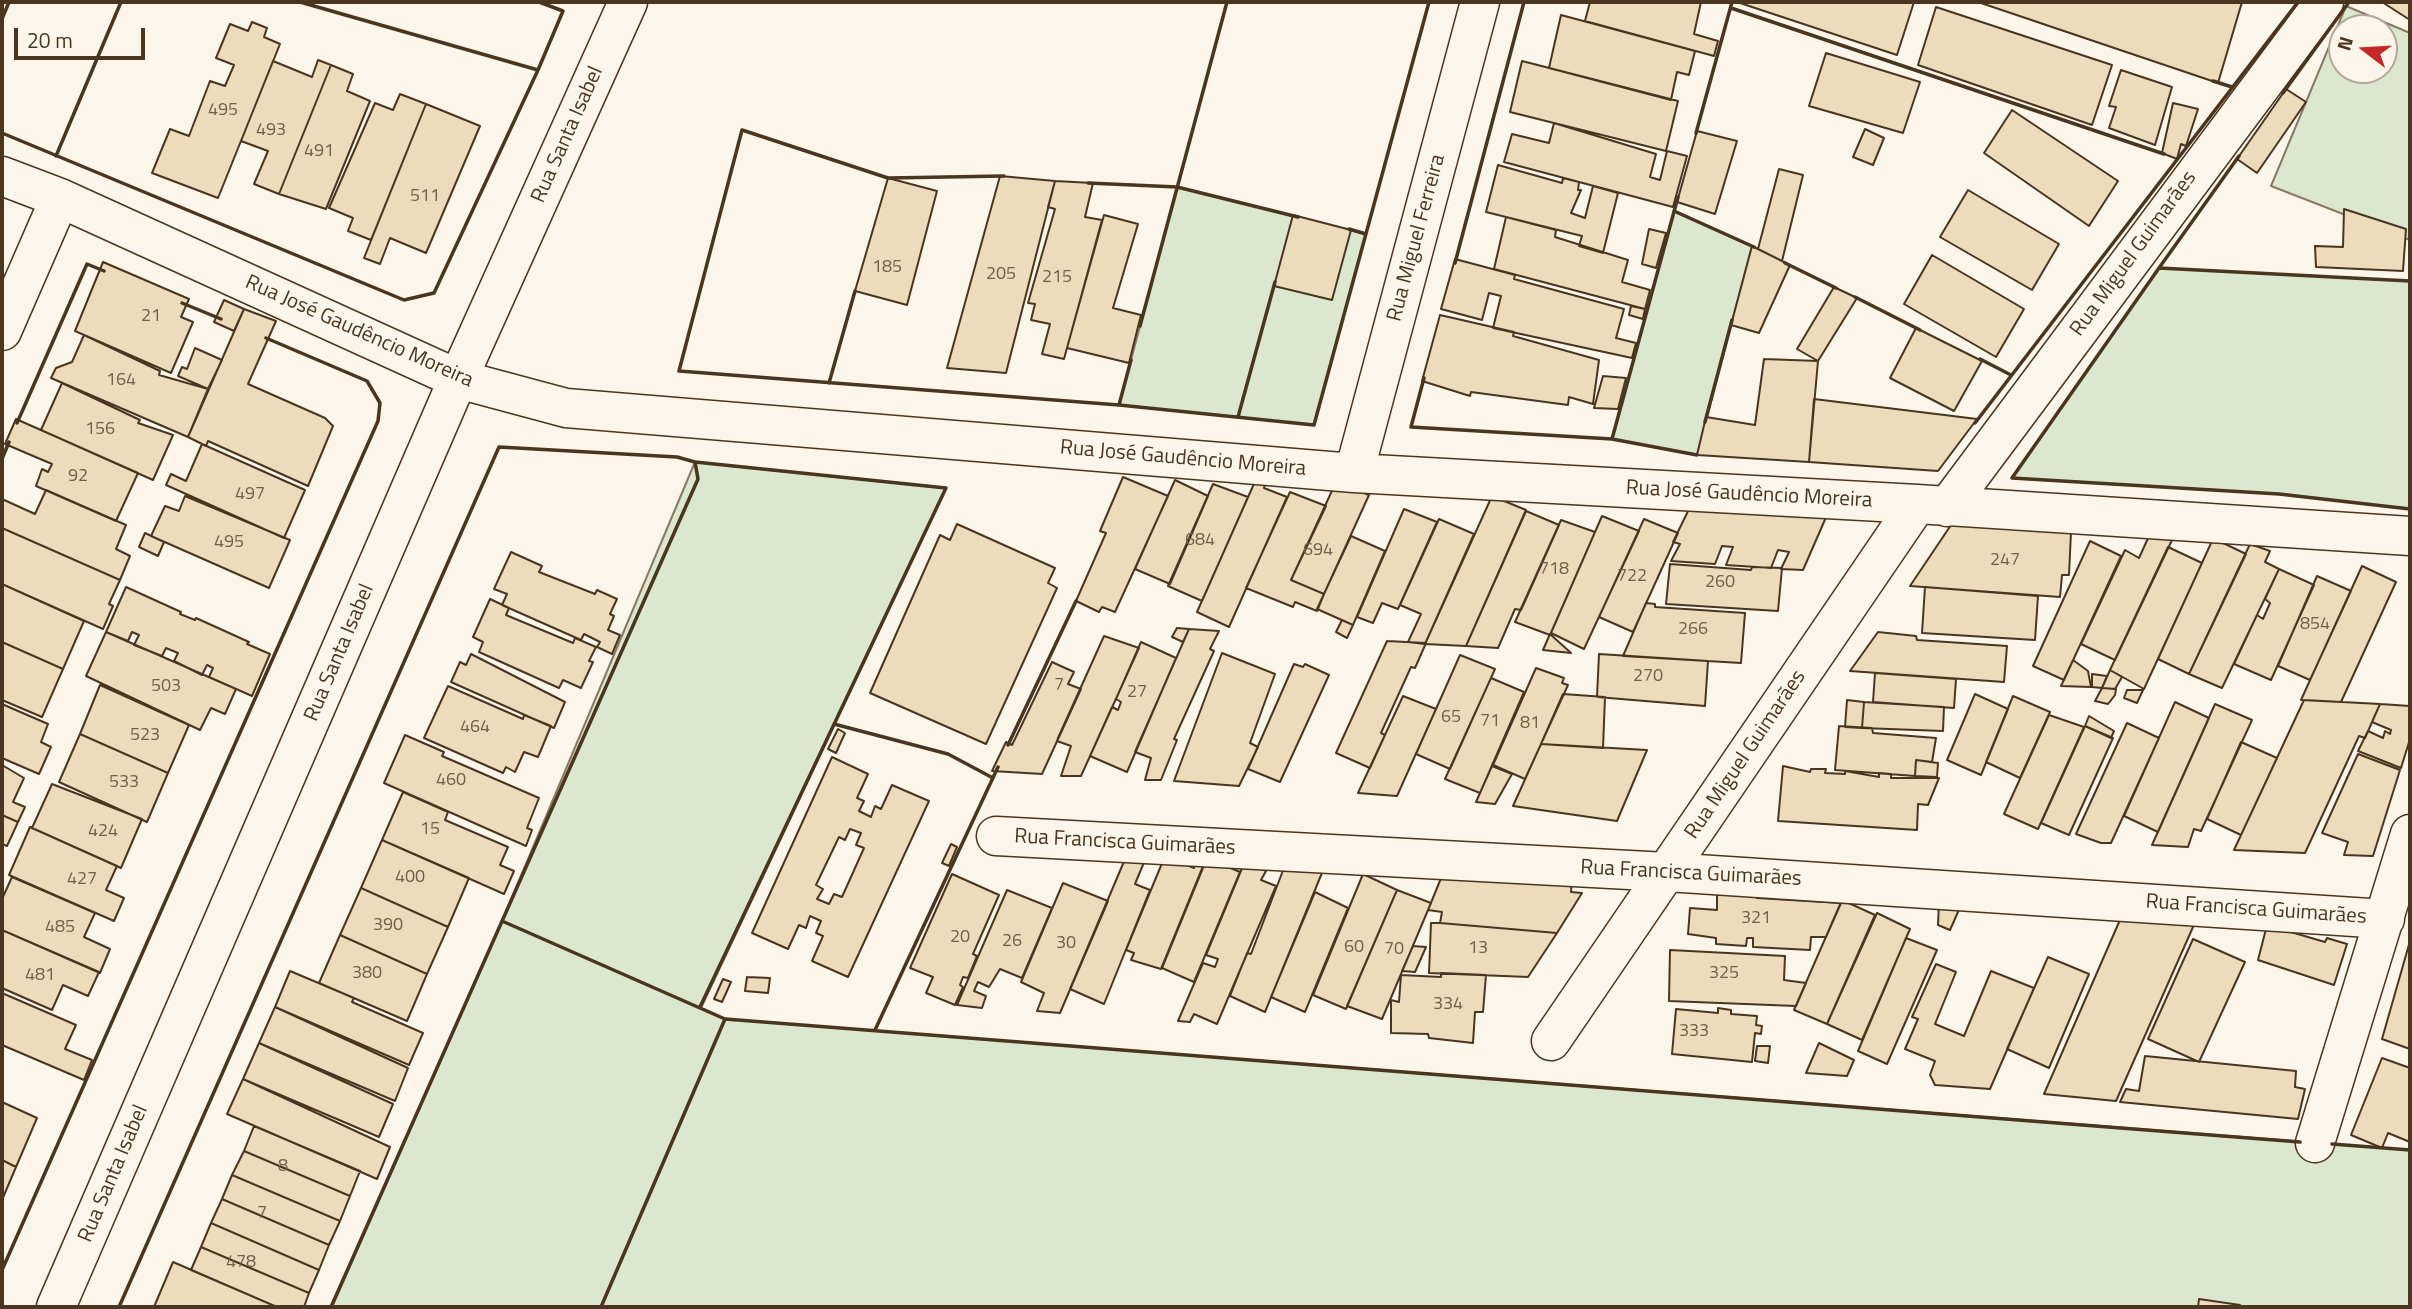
<!DOCTYPE html>
<html>
<head>
<meta charset="utf-8">
<style>
  body { margin:0 }
  #map { position:relative; width:2412px; height:1309px; overflow:hidden; background:#fbf6e9; font-family:"Titillium Web",sans-serif }
  canvas { display:block }
  .frame { position:absolute; inset:0; border:4px solid #4a3520; pointer-events:none }
  .north { position:absolute; left:2328px; top:14px; width:70px; height:70px; box-sizing:border-box; background:#fbf6e9; border:2px solid #b4a999; border-radius:50%; rotate:287deg; font-size:19px; font-weight:700; line-height:28px; text-align:center; color:#4a3520 }
  .north::after { content:''; display:block; margin:auto; width:24px; height:32px; background:#c62828; clip-path:polygon(50% 0,100% 100%,50% 72%,0 100%) }
  .scale { position:absolute; left:14px; top:28px; width:131px; height:32px; box-sizing:border-box; border:4px solid #4a3520; border-top:0; padding-left:9px; font-size:21px; line-height:24px; white-space:nowrap; color:#4a3520; -webkit-text-stroke:5px #fbf6e9; paint-order:stroke }
</style>
</head>
<body>
<div id="map">
<canvas width="2412" height="1309"></canvas>
<div class="frame"></div>
<div class="north">N</div>
<div class="scale">20 m</div>
</div>
<script>
const context = document.querySelector('canvas').getContext('2d');
context.lineJoin = 'round';
function paint(path, color) { context.fillStyle = color; context.fill(path, 'evenodd'); }
const shape = rows => new Path2D(rows.map(r => 'M' + r).join(''));
function trace(path, color, width, dash) { context.strokeStyle = color; context.lineWidth = width; context.lineCap = dash ? 'butt' : 'round'; context.setLineDash(dash || []); context.stroke(path); }
function label(font, color, halo, rows, align = 'center') {
  context.font = font + ' "Titillium Web",sans-serif'; context.lineWidth = 5; context.setLineDash([]); context.textBaseline = 'middle'; context.strokeStyle = halo; context.fillStyle = color; for (const [text, x, y, turn = 0] of rows) {
    context.save(); context.translate(x, y); context.rotate((+turn || 0) * Math.PI / 180); context.textAlign = isNaN(turn) ? turn : align; if (halo) context.strokeText(text, 0, 0); context.fillText(text, 0, 0); context.restore();
  }
}
const green = shape([
  [2346,6,2410,33,2410,240,2271,186,2346,6],
  [2342,28,2384,28,2384,70,2342,70,2342,28],
  [1177,187,1366,234,1314,425,1119,405,1177,187],
  [1674,211,1752,246,1697,455,1612,439,1674,211],
  [2159,268,2410,281,2410,509,2279,494,2012,478,2159,268],
  [695,462,946,488,701,1008,725,1019,2410,1150,2410,1307,332,1307,502,921,695,462]
]);
const building = shape([
  [1590,2,1701,2,1694,34,1718,41,1714,56,1585,21,1590,2],
  [1737,2,1914,2,1897,55,1737,2],
  [1978,2,2242,2,2218,83,1978,2],
  [2382,2,2410,2,2410,20,2382,2],
  [1936,7,2112,65,2092,125,1918,65,1936,7],
  [1561,15,1695,51,1689,75,1677,72,1671,100,1549,68,1561,15],
  [252,22,267,28,264,37,280,44,218,198,152,173,170,129,189,136,210,81,225,86,234,65,216,58,230,24,248,31,252,22],
  [1826,53,1920,82,1903,133,1809,106,1826,53],
  [318,60,331,65,279,194,254,184,268,151,241,141,273,61,312,77,318,60],
  [1522,61,1678,101,1666,151,1510,112,1522,61],
  [331,65,353,74,347,91,370,101,326,209,279,194,331,65],
  [2121,70,2172,87,2155,145,2109,128,2116,107,2109,106,2121,70],
  [2286,89,2306,102,2257,173,2237,159,2286,89],
  [400,94,426,104,371,240,348,231,353,218,329,208,375,103,393,110,400,94],
  [2173,103,2198,109,2186,146,2181,144,2177,159,2162,153,2173,103],
  [426,104,480,126,426,253,390,238,380,264,364,258,426,104],
  [2012,110,2118,181,2089,226,1984,153,2012,110],
  [1554,123,1656,154,1650,177,1660,180,1667,151,1687,156,1673,207,1504,162,1512,134,1549,143,1554,123],
  [1865,129,1884,138,1873,165,1853,157,1865,129],
  [1697,131,1737,141,1715,214,1677,202,1697,131],
  [1498,165,1562,183,1563,178,1579,182,1578,190,1581,190,1571,213,1585,218,1593,186,1618,193,1603,253,1579,246,1582,236,1486,212,1498,165],
  [1779,169,1803,175,1782,261,1758,249,1779,169],
  [1000,176,1055,181,1006,373,947,368,1000,176],
  [888,178,937,191,907,305,855,291,888,178],
  [1055,181,1093,183,1085,217,1102,220,1064,359,1042,354,1050,324,1031,320,1035,304,1028,303,1055,209,1048,207,1055,181],
  [1968,190,2059,244,2032,290,1940,237,1968,190],
  [2344,209,2406,229,2403,271,2316,267,2315,246,2343,247,2344,209],
  [1104,215,1138,224,1113,308,1141,315,1129,363,1067,348,1104,215],
  [1293,215,1351,230,1332,300,1274,286,1293,215],
  [1506,217,1556,230,1555,237,1628,260,1622,282,1650,290,1645,309,1494,269,1506,217],
  [1649,229,1666,233,1656,268,1642,264,1649,229],
  [1752,246,1790,265,1759,333,1731,325,1752,246],
  [1932,255,2024,309,1996,357,1904,304,1932,255],
  [1455,259,1515,275,1514,279,1624,309,1616,338,1636,343,1632,358,1493,328,1501,296,1489,293,1482,320,1441,309,1455,259],
  [103,262,189,299,181,317,193,322,171,373,75,331,103,262],
  [1834,287,1857,298,1818,361,1797,349,1834,287],
  [224,300,244,309,234,331,214,322,224,300],
  [1631,306,1645,309,1643,319,1629,315,1631,306],
  [244,309,276,321,248,384,325,418,333,426,308,486,208,441,206,446,188,437,244,309],
  [1440,315,1514,332,1513,336,1599,360,1593,404,1569,397,1568,405,1471,392,1470,396,1422,381,1440,315],
  [1916,328,1982,361,1954,411,1890,378,1916,328],
  [84,335,160,371,159,375,208,389,188,437,51,378,56,368,72,362,84,335],
  [195,348,222,360,208,389,178,376,182,367,187,369,195,348],
  [1764,359,1818,361,1809,462,1697,455,1706,417,1755,425,1764,359],
  [1603,376,1626,378,1618,409,1594,408,1603,376],
  [62,383,140,420,138,423,173,435,153,480,41,430,62,383],
  [1814,399,1977,419,1938,471,1809,462,1814,399],
  [16,419,138,473,116,521,36,486,42,469,48,472,52,464,5,444,16,419],
  [202,444,305,490,284,538,166,485,171,474,186,481,202,444],
  [1123,477,1168,496,1115,612,1102,607,1099,612,1076,601,1106,533,1100,531,1123,477],
  [1257,477,1267,478,1264,488,1287,497,1229,627,1197,612,1257,477],
  [1175,480,1208,496,1170,584,1135,569,1175,480],
  [1336,482,1369,495,1324,594,1291,580,1336,482],
  [1213,484,1248,497,1202,601,1168,586,1213,484],
  [46,490,126,525,116,549,130,556,120,580,2,528,2,499,35,514,46,490],
  [1290,492,1326,506,1291,580,1324,594,1317,611,1295,602,1293,607,1246,588,1290,492],
  [185,496,290,540,269,588,151,536,165,506,179,511,185,496],
  [1492,496,1526,510,1466,646,1425,644,1492,496],
  [1690,507,1827,515,1803,570,1781,569,1789,552,1778,550,1771,568,1726,565,1733,547,1722,546,1715,564,1671,561,1680,544,1673,542,1690,507],
  [1404,509,1437,522,1398,609,1382,603,1373,623,1357,617,1404,509],
  [1526,511,1559,525,1521,610,1515,609,1498,648,1466,646,1526,511],
  [1602,516,1639,531,1584,649,1551,633,1602,516],
  [1439,519,1474,534,1425,644,1408,642,1421,614,1400,605,1439,519],
  [1644,519,1678,533,1633,632,1599,617,1644,519],
  [1561,520,1595,532,1550,635,1515,622,1561,520],
  [957,524,1055,568,1048,583,1057,588,986,744,870,693,940,535,950,540,957,524],
  [1951,525,2071,532,2069,575,2062,575,2060,597,1910,586,1951,525],
  [2,528,120,580,109,604,113,606,103,629,2,584,2,528],
  [145,533,164,542,158,556,139,547,145,533],
  [1351,536,1385,551,1353,625,1317,609,1351,536],
  [2149,536,2173,538,2115,660,2081,644,2125,550,2139,558,2149,536],
  [2090,541,2121,556,2064,680,2033,666,2090,541],
  [2212,541,2221,542,2246,554,2189,674,2158,659,2212,541],
  [2250,544,2270,551,2265,562,2279,569,2222,688,2189,674,2250,544],
  [2168,547,2202,563,2144,689,2110,670,2168,547],
  [511,552,542,566,539,572,595,594,597,590,617,599,610,614,614,616,608,630,620,635,612,654,597,647,600,642,584,634,581,640,502,605,507,594,494,589,511,552],
  [1670,564,1751,570,1752,567,1782,568,1778,611,1666,604,1670,564],
  [2362,566,2396,582,2341,702,2301,700,2362,566],
  [2279,569,2314,585,2271,680,2234,664,2257,615,2263,619,2270,603,2265,599,2279,569],
  [2317,576,2351,591,2310,680,2278,666,2317,576],
  [2,584,84,621,63,669,2,642,2,584],
  [126,587,181,612,180,614,195,620,196,618,249,642,247,644,270,654,252,696,209,677,213,668,207,665,202,675,174,661,178,653,166,648,162,656,134,645,139,635,132,632,128,641,106,632,126,587],
  [1925,587,2038,596,2035,640,1922,633,1925,587],
  [490,599,509,608,506,615,573,643,575,638,596,647,589,661,593,662,581,688,563,680,559,688,479,652,483,642,473,637,490,599],
  [1646,603,1655,604,1655,607,1745,613,1741,663,1623,656,1646,603],
  [1342,620,1353,625,1347,638,1336,632,1342,620],
  [1177,628,1189,629,1183,642,1172,637,1177,628],
  [1189,629,1219,631,1210,649,1214,651,1174,739,1177,740,1161,780,1145,780,1151,758,1135,752,1189,629],
  [106,632,236,689,225,714,211,708,200,730,86,676,106,632],
  [1878,632,1916,636,1917,640,2007,646,2004,682,1850,671,1878,632],
  [1550,634,1571,653,1543,650,1550,634],
  [1104,636,1139,648,1081,776,1061,776,1071,746,1057,741,1058,738,1104,636],
  [1387,641,1426,643,1415,668,1411,667,1381,733,1385,735,1370,768,1336,753,1387,641],
  [2,642,63,669,42,717,2,700,2,642],
  [1141,642,1176,658,1127,772,1090,756,1112,707,1118,710,1121,702,1116,699,1141,642],
  [1222,653,1275,674,1250,743,1258,747,1239,786,1174,781,1222,653],
  [471,654,565,702,554,728,451,682,460,662,466,665,471,654],
  [1599,654,1708,661,1705,706,1597,697,1599,654],
  [1460,655,1495,669,1450,769,1416,754,1460,655],
  [2073,660,2088,671,2091,687,2061,686,2073,660],
  [1052,662,1074,672,1068,684,1081,689,1042,774,992,771,1006,742,1012,745,1052,662],
  [1294,664,1303,667,1305,664,1329,675,1280,782,1248,769,1294,664],
  [1536,668,1564,678,1562,683,1568,685,1525,779,1493,765,1536,668],
  [2110,670,2122,677,2115,689,2102,688,2110,670],
  [1875,673,1956,679,1954,708,1873,702,1875,673],
  [2092,674,2107,676,2102,688,2092,687,2092,674],
  [1491,678,1524,692,1480,793,1445,779,1491,678],
  [100,685,189,725,168,773,80,734,100,685],
  [448,686,523,719,524,715,551,726,538,757,524,752,515,772,506,767,503,773,424,738,448,686],
  [2102,688,2116,689,2115,695,2108,704,2095,701,2102,688],
  [2127,690,2143,690,2137,703,2124,698,2127,690],
  [1563,694,1605,697,1603,748,1541,744,1563,694],
  [1975,694,2008,709,1981,775,1947,760,1975,694],
  [1403,696,1436,709,1397,796,1358,793,1403,696],
  [2013,696,2050,712,2020,778,1986,762,2013,696],
  [1847,700,1864,702,1862,728,1845,727,1847,700],
  [2304,700,2380,704,2365,738,2359,736,2305,853,2234,850,2304,700],
  [1864,702,1944,707,1943,731,1862,728,1864,702],
  [2175,702,2209,718,2158,832,2124,816,2175,702],
  [2,704,48,724,41,742,51,747,39,774,2,758,2,704],
  [2215,704,2252,720,2201,831,2194,829,2188,847,2152,845,2215,704],
  [2380,704,2410,706,2410,739,2401,768,2358,751,2368,731,2383,738,2385,731,2390,734,2391,730,2372,722,2380,704],
  [2049,715,2084,727,2038,829,2004,814,2049,715],
  [2089,716,2114,731,2111,738,2085,726,2089,716],
  [2127,723,2159,738,2111,843,2101,843,2076,834,2127,723],
  [1839,726,1872,728,1873,733,1936,738,1932,762,1916,760,1915,776,1835,770,1839,726],
  [2085,726,2113,738,2069,835,2041,823,2085,726],
  [838,729,845,733,836,753,828,749,838,729],
  [80,734,168,773,147,822,59,782,80,734],
  [405,735,444,752,442,756,539,798,527,828,532,830,526,846,384,783,405,735],
  [2241,742,2277,758,2241,835,2207,819,2241,742],
  [1541,744,1647,750,1617,821,1513,806,1541,744],
  [2358,754,2400,770,2373,856,2344,855,2348,842,2322,833,2358,754],
  [832,757,868,774,857,798,864,801,859,811,871,817,875,806,881,809,892,785,929,801,848,977,812,961,823,936,816,933,821,921,810,916,806,928,799,925,788,949,752,933,832,757],
  [850,829,861,833,856,845,864,848,842,897,834,894,829,904,817,899,823,889,816,885,839,837,845,840,850,829],
  [1916,760,1938,763,1937,777,1915,776,1916,760],
  [2,765,24,778,13,802,25,807,18,822,2,815,2,765],
  [1492,766,1512,774,1495,804,1476,802,1492,766],
  [1783,766,1810,772,1811,769,1826,769,1825,773,1845,774,1845,771,1879,777,1879,773,1891,774,1891,778,1939,778,1928,805,1918,804,1917,830,1778,821,1783,766],
  [52,784,142,819,121,868,32,828,52,784],
  [403,792,448,812,445,820,508,847,500,865,514,871,504,894,382,840,403,792],
  [2,815,18,822,7,846,2,844,2,815],
  [30,827,117,866,106,890,124,898,114,921,9,875,30,827],
  [382,840,469,878,448,927,361,888,382,840],
  [951,844,957,847,949,866,942,863,951,844],
  [1128,852,1145,860,1135,884,1150,890,1104,1004,1070,989,1128,852],
  [1200,853,1208,854,1161,969,1131,960,1134,953,1126,950,1165,856,1194,868,1200,853],
  [1207,858,1240,872,1194,982,1162,968,1207,858],
  [1287,860,1326,863,1265,1012,1230,996,1247,953,1251,954,1287,860],
  [1245,861,1266,871,1261,880,1276,886,1217,1024,1194,1014,1190,1022,1178,1021,1203,963,1215,967,1218,959,1206,955,1245,861],
  [1444,871,1572,879,1571,892,1582,893,1557,933,1440,923,1442,912,1428,910,1444,871],
  [952,874,999,895,973,954,977,956,968,978,963,977,960,985,963,987,955,1005,926,993,933,977,910,968,952,874],
  [1363,874,1397,890,1346,1009,1313,995,1363,874],
  [12,877,95,913,84,937,110,949,100,973,2,930,2,899,12,877],
  [1063,883,1108,901,1060,1013,1037,1011,1044,993,1021,982,1063,883],
  [1717,887,1758,890,1757,898,1841,903,1826,937,1811,937,1810,950,1753,947,1753,938,1747,938,1746,946,1716,944,1716,938,1688,934,1690,908,1717,910,1717,887],
  [361,888,448,927,427,974,340,935,361,888],
  [1007,890,1052,908,1022,978,1000,969,989,987,978,982,974,991,986,996,982,1008,957,1005,1007,890],
  [1397,890,1431,903,1382,1019,1347,1006,1397,890],
  [1315,892,1348,908,1305,1012,1271,997,1315,892],
  [1842,900,1875,915,1827,1024,1794,1010,1842,900],
  [1939,901,1962,903,1950,930,1938,925,1939,901],
  [1877,913,1910,929,1862,1040,1827,1024,1877,913],
  [2123,913,2197,918,2116,1101,2044,1094,2123,913],
  [1431,923,1440,923,1557,933,1528,977,1429,973,1431,923],
  [2267,925,2325,942,2327,938,2347,944,2334,985,2258,960,2267,925],
  [2,930,99,972,88,996,63,985,52,1010,2,988,2,930],
  [340,935,427,974,407,1021,319,983,340,935],
  [1906,938,1937,950,1887,1064,1858,1051,1906,938],
  [2193,939,2245,962,2199,1062,2148,1039,2193,939],
  [2410,941,2410,1049,2382,1039,2410,941],
  [1413,946,1426,947,1415,972,1402,971,1413,946],
  [1670,950,1785,956,1784,980,1806,983,1796,1006,1669,1001,1670,950],
  [2048,957,2089,974,2049,1068,2007,1049,2048,957],
  [1936,964,1956,972,1935,1024,1964,1036,1991,971,2034,988,1990,1089,1935,1085,1930,1075,1935,1061,1905,1049,1918,1019,1912,1017,1936,964],
  [290,971,354,998,352,1002,423,1033,409,1065,275,1007,290,971],
  [1441,973,1486,975,1483,1012,1475,1012,1473,1043,1429,1038,1428,1034,1391,1033,1391,1000,1399,1002,1401,975,1441,977,1441,973],
  [747,977,770,978,768,993,745,991,747,977],
  [723,979,731,982,722,1002,714,999,723,979],
  [2,993,76,1025,65,1049,92,1060,84,1080,2,1045,2,993],
  [275,1007,408,1068,395,1101,259,1043,275,1007],
  [1718,1008,1731,1010,1731,1014,1757,1016,1756,1025,1762,1026,1761,1034,1755,1033,1752,1062,1672,1054,1676,1009,1718,1013,1718,1008],
  [259,1043,393,1104,379,1137,243,1079,259,1043],
  [1819,1043,1854,1060,1847,1076,1806,1073,1819,1043],
  [1757,1046,1770,1046,1768,1063,1755,1061,1757,1046],
  [2145,1056,2296,1071,2295,1087,2305,1089,2298,1119,2120,1102,2126,1089,2139,1091,2145,1056],
  [2382,1058,2410,1068,2410,1142,2388,1133,2382,1148,2351,1135,2382,1058],
  [243,1079,390,1147,377,1179,227,1114,243,1079],
  [2,1102,37,1118,16,1167,2,1160,2,1102],
  [254,1126,360,1171,350,1196,244,1151,254,1126],
  [244,1151,350,1196,340,1221,232,1175,244,1151],
  [2,1160,16,1167,2,1200,2,1160],
  [232,1175,340,1221,329,1245,222,1199,232,1175],
  [222,1199,329,1245,319,1270,211,1223,222,1199],
  [211,1223,319,1270,309,1293,201,1247,211,1223],
  [201,1247,309,1293,304,1307,277,1307,191,1270,201,1247],
  [173,1262,180,1265,277,1307,154,1307,173,1262],
  [2199,1299,2240,1305,2240,1307,2198,1307,2199,1299]
]);
const minor = shape([
  [2,176,60,198,458,379,566,408,1354,473,1917,504,2410,536],
  [2,331,60,198],
  [1354,473,1480,2],
  [1947,507,2324,2],
  [996,836,1667,872,2385,919],
  [1551,1041,1917,504],
  [2315,1143,2410,834],
  [56,1307,458,379,628,2]
]);
const wall = shape([
  [1731,8,2164,154],
  [2,19,9,2],
  [538,70,563,11,539,2],
  [2213,81,2232,87],
  [2283,93,2349,2],
  [2,133,404,300,434,293,538,70,300,2],
  [1696,133,1732,2],
  [56,156,121,2],
  [2239,156,2159,268,2410,281],
  [1004,176,888,178,742,130,679,371,1119,405,1314,425,1429,2],
  [1088,183,1177,187,1298,217],
  [1678,197,1612,439,1697,455],
  [1674,211,1754,247],
  [1349,229,1366,234],
  [1455,263,1524,2],
  [1785,263,1836,288],
  [2159,268,2012,478,2279,494,2410,509],
  [1855,297,1920,330],
  [182,303,221,319],
  [1140,326,1227,2],
  [1980,359,2011,375],
  [1424,378,1411,427,1612,439],
  [829,383,855,291],
  [1119,405,1131,360],
  [1238,417,1275,282],
  [1705,422,1732,320],
  [17,423,87,264,104,271],
  [1975,423,2298,2],
  [2,459,9,442],
  [695,462,946,488,700,1007],
  [834,724,948,754,993,778],
  [1008,745,1076,601],
  [502,921,725,1019,2300,1142],
  [875,1030,998,767],
  [2332,1144,2410,1150],
  [2,1270,378,421,380,403,367,381,266,338],
  [119,1307,499,447,677,457,695,462,698,479,331,1307],
  [601,1307,725,1019]
]);
const numberNames = [
  ["495",223,111],
  ["493",271,131],
  ["491",319,152],
  ["511",425,197],
  ["185",887,268],
  ["205",1001,275],
  ["215",1057,278],
  ["21",151,317],
  ["164",121,381],
  ["156",100,430],
  ["92",78,477],
  ["497",250,495],
  ["684",1200,541],
  ["495",229,543],
  ["694",1318,551],
  ["247",2005,561],
  ["718",1554,570],
  ["722",1632,577],
  ["260",1720,583],
  ["854",2315,625],
  ["266",1693,630],
  ["270",1648,677],
  ["7",1059,686],
  ["503",166,687],
  ["27",1137,693],
  ["65",1451,718],
  ["71",1490,722],
  ["81",1530,724],
  ["464",475,728],
  ["523",145,736],
  ["460",451,781],
  ["533",124,783],
  ["15",430,830],
  ["424",103,832],
  ["400",410,878],
  ["427",82,880],
  ["321",1756,919],
  ["390",388,926],
  ["485",60,928],
  ["20",960,938],
  ["26",1012,942],
  ["30",1066,944],
  ["60",1354,948],
  ["13",1478,949],
  ["70",1394,950],
  ["380",367,974],
  ["325",1724,974],
  ["481",40,976],
  ["334",1448,1005],
  ["333",1694,1032],
  ["8",283,1167],
  ["7",262,1214],
  ["478",241,1263]
];
const streetNames = [
  ["Rua Santa Isabel",568,135,-66],
  ["Rua Miguel Ferreira",1417,238,-75],
  ["Rua Miguel Guimarães",2134,254,-54],
  ["Rua José Gaudêncio Moreira",359,332,24],
  ["Rua José Gaudêncio Moreira",1183,459,5],
  ["Rua José Gaudêncio Moreira",1749,495,3],
  ["Rua Santa Isabel",340,653,-67],
  ["Rua Miguel Guimarães",1746,755,-56],
  ["Rua Francisca Guimarães",1125,843,3],
  ["Rua Francisca Guimarães",1691,874,3],
  ["Rua Francisca Guimarães",2256,910,4],
  ["Rua Santa Isabel",114,1174,-67]
];
paint(green, '#dce7d0');
trace(green, '#887966', 2);
paint(building, '#ecdcbc');
trace(building, '#4a3520', 2);
trace(minor, '#4a3520', 41);
trace(minor, '#fbf6e9', 38);
trace(wall, '#4a3520', 3.5);
label('18px', '#725f47', null, numberNames);
label('21px', '#4a3520', '#fbf6e9', streetNames);
</script>
</body>
</html>
